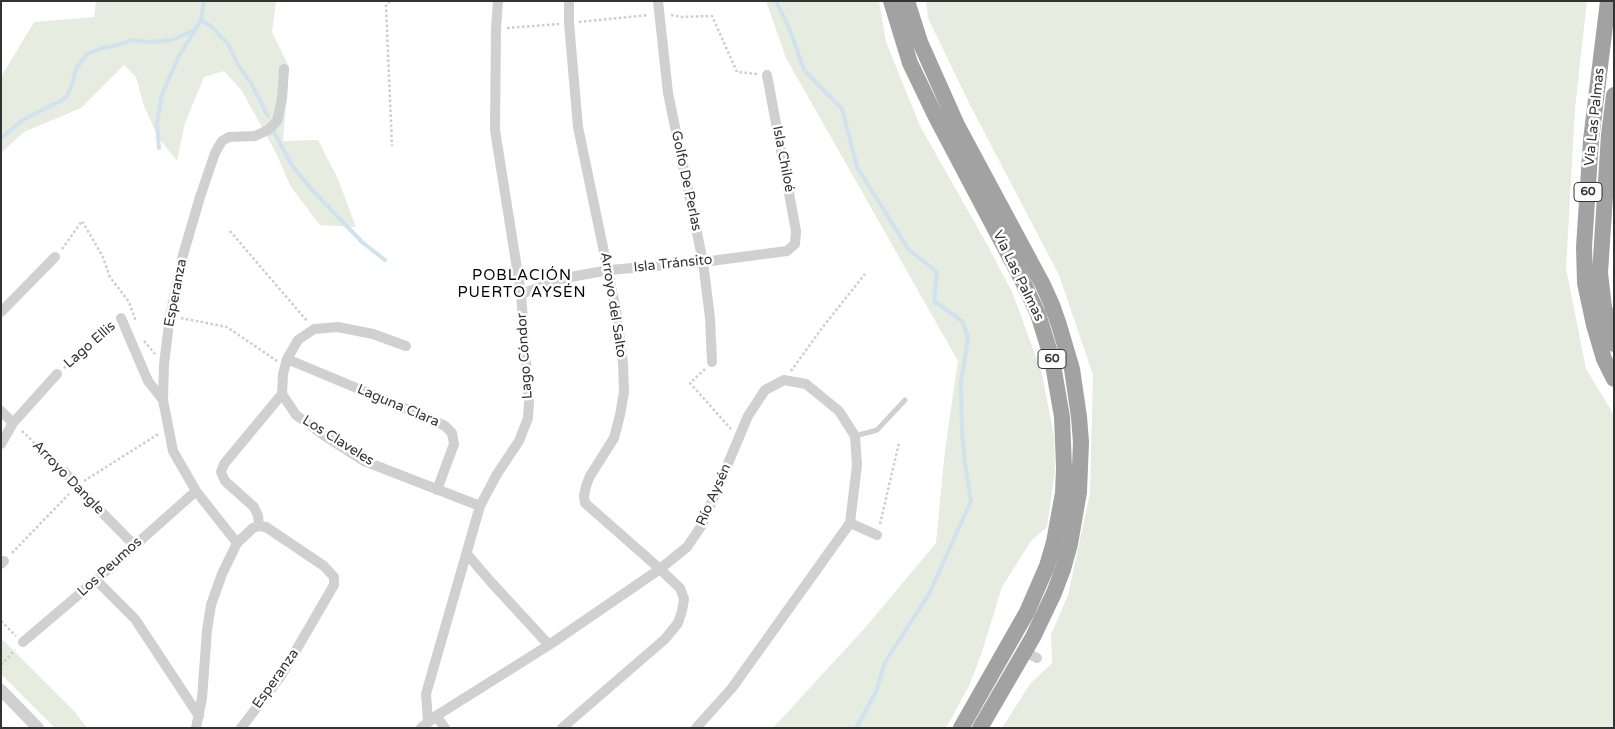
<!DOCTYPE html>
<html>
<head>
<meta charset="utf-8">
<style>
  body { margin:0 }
  #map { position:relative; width:1615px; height:729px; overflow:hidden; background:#fff; font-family:"Varela Round",sans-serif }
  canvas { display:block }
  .frame { position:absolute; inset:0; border:2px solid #333; pointer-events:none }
</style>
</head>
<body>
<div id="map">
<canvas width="1615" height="729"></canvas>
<div class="frame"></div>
</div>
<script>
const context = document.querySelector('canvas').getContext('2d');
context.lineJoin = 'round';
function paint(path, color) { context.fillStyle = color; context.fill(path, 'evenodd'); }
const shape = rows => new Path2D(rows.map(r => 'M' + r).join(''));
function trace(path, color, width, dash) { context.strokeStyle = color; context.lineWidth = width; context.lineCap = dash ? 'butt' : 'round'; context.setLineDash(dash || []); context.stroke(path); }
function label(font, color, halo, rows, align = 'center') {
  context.font = font + ' "Varela Round",sans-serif'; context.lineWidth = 5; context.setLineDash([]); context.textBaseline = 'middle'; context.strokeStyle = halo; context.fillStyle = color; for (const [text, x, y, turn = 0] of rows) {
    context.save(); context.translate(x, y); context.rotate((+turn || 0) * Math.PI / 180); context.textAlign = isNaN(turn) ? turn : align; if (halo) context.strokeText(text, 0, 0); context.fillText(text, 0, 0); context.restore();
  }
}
const green = shape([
  [96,1,276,1,272,32,289,67,283,141,318,140,338,179,356,227,320,225,291,187,276,153,242,91,224,71,204,77,185,123,177,161,158,137,144,106,136,77,124,65,81,108,24,132,1,153,1,77,34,22,94,17],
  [766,1,879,1,886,42,920,126,988,246,1013,294,1042,374,1054,437,1055,471,1047,527,1031,541,1002,587,981,655,969,686,946,728,773,728,864,629,936,543,945,450,958,361,786,58],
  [926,1,1587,1,1575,108,1566,268,1586,369,1614,415,1614,728,1002,728,1030,684,1052,663,1051,635,1068,595,1090,493,1093,375,1059,275,970,105,928,18],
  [1,638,74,711,87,728,55,728,1,674]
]);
const stream = shape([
  [776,1,790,30,804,70,842,109,857,167,909,250,937,272,934,301,962,321,968,337,961,383,962,433,965,464,971,501,929,594,885,662,876,692,856,728],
  [201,20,212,27,228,44,238,65,251,83,268,116],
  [274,132,291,164,312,190,362,242,385,260],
  [1,138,23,120,62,100,67,96,71,87,76,69,87,54,102,48,118,45,131,40,150,42,172,40,195,30],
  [159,148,157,123,162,94,179,56,201,20,204,1]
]);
const path = shape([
  [390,1,386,6,392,146],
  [671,15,682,17,712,16,737,72,757,74],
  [579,22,648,15],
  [507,28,559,24],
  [230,231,307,321],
  [62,249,82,221,102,255,110,277,129,302,136,322],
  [181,318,227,327,277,361],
  [144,341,155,354],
  [64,368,112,325],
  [705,369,690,383,731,429],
  [791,371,822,328,865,274],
  [22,431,57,465],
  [84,481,160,433],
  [880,524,899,443],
  [12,553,69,494],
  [1,621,16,636],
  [1,665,15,650]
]);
const service = shape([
  [855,436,877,430,905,400]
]);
const minor = shape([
  [658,1,668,93,703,262,710,318,712,362],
  [521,294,565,278,609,270,703,262,787,251,795,244,796,231,767,75],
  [1,312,55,257],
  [121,318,148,381,163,400],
  [406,346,373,334,338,327,314,329,298,340,287,359,283,374,282,394,296,415,325,436,364,461,480,506],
  [287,359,431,419,445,426,452,433,454,444,437,490],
  [1,411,13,423],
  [1,444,13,423,57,374],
  [65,472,76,486,134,545],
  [850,523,877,535],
  [237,543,196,491,173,451,163,400,164,364,170,316,183,255,200,197,215,153,222,141,229,137,255,136,268,130,277,121,282,99,284,69],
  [467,554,490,581,549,645],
  [1,564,4,561],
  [96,580,135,619,199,716],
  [23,642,96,580,196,491],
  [1025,652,1037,658],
  [436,716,445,728],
  [428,722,426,694,480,506,497,474,519,441,528,418,529,402,521,294,495,130,496,29,498,1],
  [196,728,202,698,207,630,211,605,222,574,237,543,253,528,259,526,258,516,254,507,225,481,221,472,224,464,282,394],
  [241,728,281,676,334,585,334,577,324,566,266,527,259,526],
  [421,728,436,716,549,645,660,569,687,547,702,525,748,416,765,390,784,380,806,384,839,411,855,436,857,465,850,523,732,688,696,728],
  [562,728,665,639,678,623,682,611,684,599,680,588,660,569,585,503,584,496,586,486,590,476,614,438,620,415,624,392,623,363,616,310,578,127,569,23,569,1]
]);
const tertiary = shape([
  [1,690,38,728]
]);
const trunk = shape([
  [891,1,910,63,936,117,1023,282,1038,314,1052,359,1062,417,1064,468,1063,493,1054,542,1047,566,1027,612,961,728],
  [907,1,920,42,957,125,1043,285,1052,305,1059,325,1072,369,1079,417,1081,442,1079,492,1070,544,1063,569,1054,593,1033,637,980,728],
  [1608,1,1591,140,1584,247,1585,283,1594,325,1604,359,1614,379],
  [1614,95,1609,135,1600,273,1604,307,1614,344]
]);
const shields = [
  [1588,192,28],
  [1052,359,28]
];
const shieldNames = [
  ["60",1588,192],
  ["60",1052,359]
];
const streetNames = [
  ["Vía Las Palmas",1595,117,-84],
  ["Isla Chiloé",783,159,79],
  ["Golfo De Perlas",686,181,78],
  ["Isla Tránsito",673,264,-6],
  ["Vía Las Palmas",1018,276,64],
  ["Esperanza",176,293,-79],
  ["Arroyo del Salto",613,305,81],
  ["Lago Ellis",90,345,-41],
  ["Lago Cóndor",525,356,-94],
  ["Laguna Clara",398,406,23],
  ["Los Claveles",338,441,32],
  ["Arroyo Dangle",68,478,46],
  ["Río Aysén",714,495,-66],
  ["Los Peumos",110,567,-42],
  ["Esperanza",276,679,-55]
];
const neighbourhoodNames = [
  ["POBLACIÓN",522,276],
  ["PUERTO AYSÉN",522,293]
];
paint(green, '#e6ecdf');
trace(stream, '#cfe2ee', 4);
trace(path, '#cdcdcd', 2.5, [2.5, 2.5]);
trace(service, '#d0d0d0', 5);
trace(minor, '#d0d0d0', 10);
trace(tertiary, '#d0d0d0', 12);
trace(trunk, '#a2a2a2', 16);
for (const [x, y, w] of shields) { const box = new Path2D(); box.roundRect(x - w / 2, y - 9.5, w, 19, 4); context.fillStyle = '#fff'; context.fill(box); trace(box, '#333', 1); }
label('bold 12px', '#333', null, shieldNames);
label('14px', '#333', '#fff', streetNames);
context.letterSpacing = '1px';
label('15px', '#000', '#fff', neighbourhoodNames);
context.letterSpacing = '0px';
</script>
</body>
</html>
